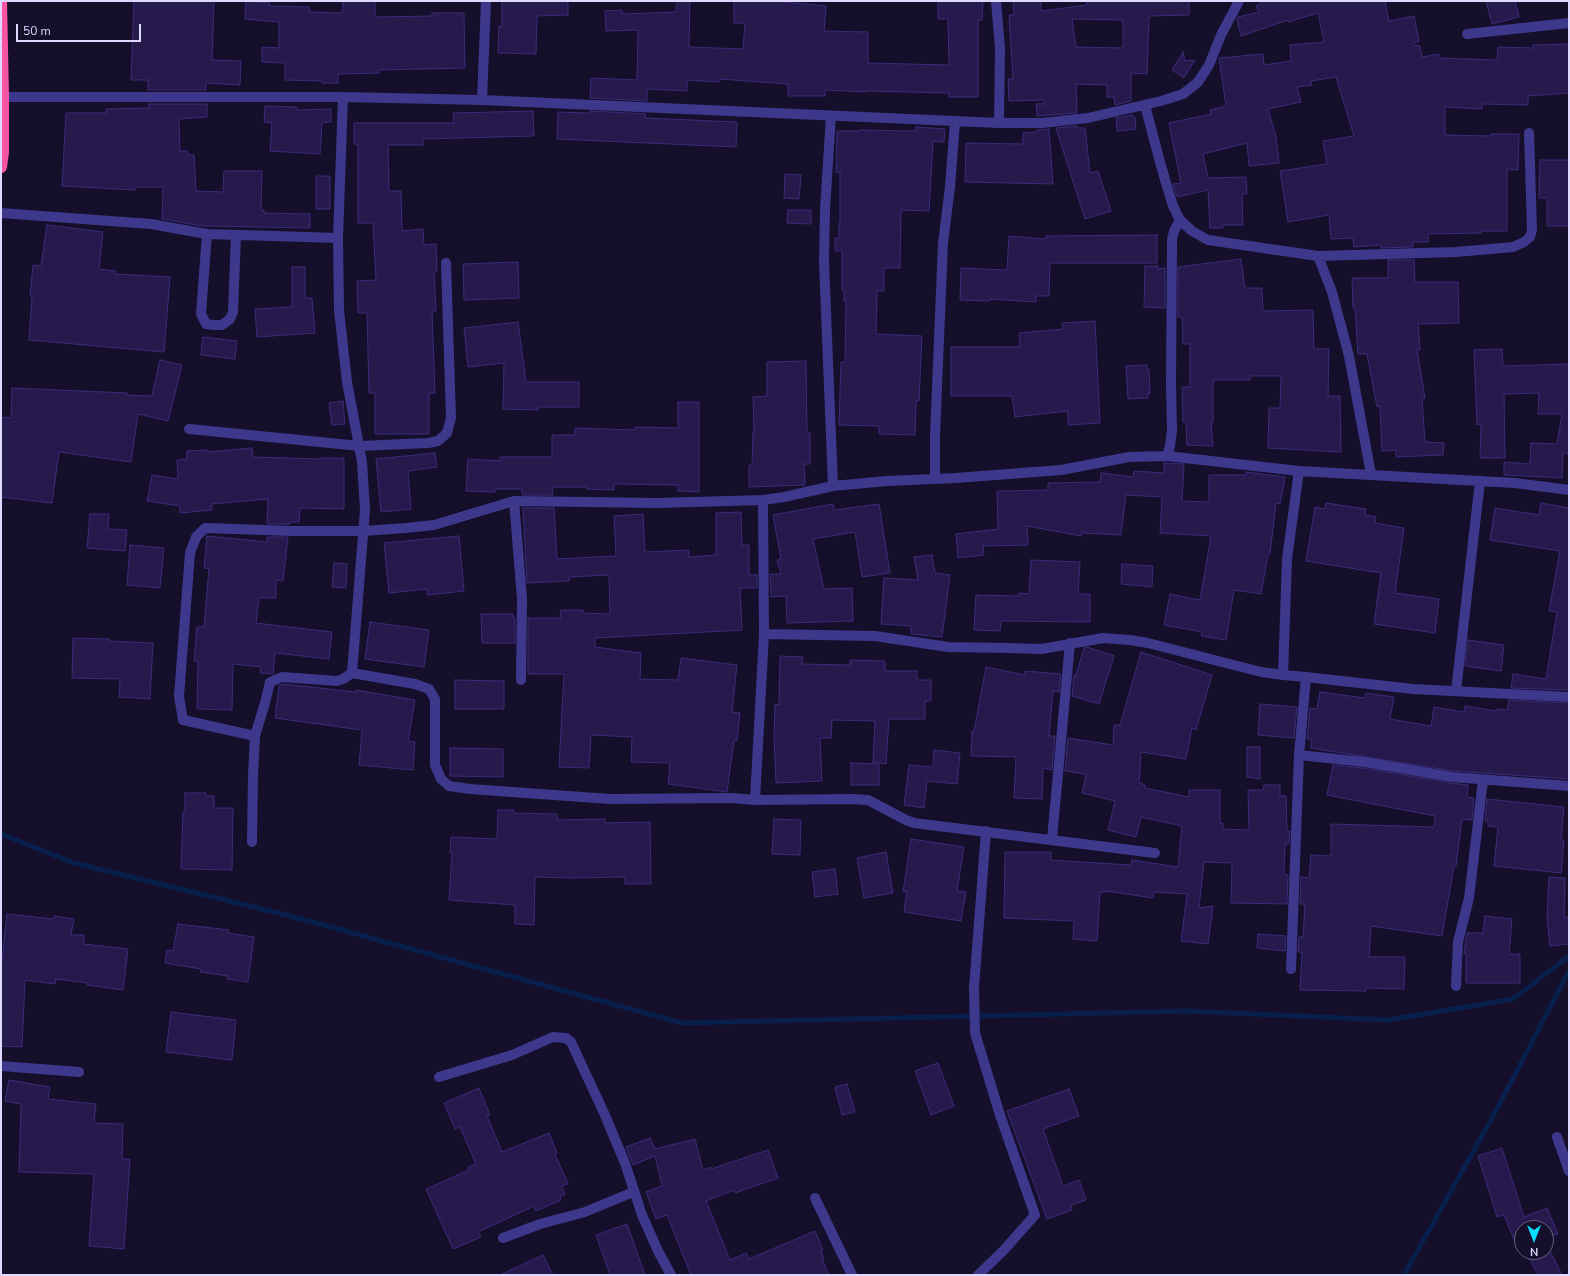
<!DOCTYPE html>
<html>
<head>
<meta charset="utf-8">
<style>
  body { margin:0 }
  #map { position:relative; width:1570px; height:1276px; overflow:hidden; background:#150f2b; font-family:"Nunito Sans",sans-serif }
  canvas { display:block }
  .frame { position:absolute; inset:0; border:2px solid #ded9ff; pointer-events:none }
  .north { position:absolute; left:1514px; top:1220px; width:40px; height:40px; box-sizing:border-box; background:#150f2b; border:1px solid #656080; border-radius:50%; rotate:180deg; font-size:11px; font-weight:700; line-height:16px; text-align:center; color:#ded9ff }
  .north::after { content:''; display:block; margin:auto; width:14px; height:18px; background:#05dfff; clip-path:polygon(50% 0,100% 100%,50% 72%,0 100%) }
  .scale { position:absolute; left:16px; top:24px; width:125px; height:18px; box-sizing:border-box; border:2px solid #ded9ff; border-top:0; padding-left:5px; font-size:12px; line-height:14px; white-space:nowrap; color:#ded9ff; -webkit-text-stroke:3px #150f2b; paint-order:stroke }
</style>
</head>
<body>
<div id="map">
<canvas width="1570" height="1276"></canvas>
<div class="frame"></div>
<div class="north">N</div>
<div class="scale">50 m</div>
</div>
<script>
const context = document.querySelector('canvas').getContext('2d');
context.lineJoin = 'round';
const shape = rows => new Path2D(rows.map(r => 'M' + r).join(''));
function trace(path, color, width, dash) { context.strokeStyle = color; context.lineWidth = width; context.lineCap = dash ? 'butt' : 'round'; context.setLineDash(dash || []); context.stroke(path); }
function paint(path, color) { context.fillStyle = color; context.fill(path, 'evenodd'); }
const stream = shape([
  [1,834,74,863,287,915,682,1023,1188,1011,1388,1020,1513,999,1569,956],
  [1404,1275,1497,1109,1569,971]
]);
const building = shape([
  [134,1,214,1,212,60,241,61,240,85,206,83,206,90,148,90,148,80,131,80,134,1],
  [246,1,270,3,269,6,309,7,309,12,342,13,343,1,375,1,375,16,379,17,432,16,432,13,464,13,465,68,379,70,379,73,338,74,338,83,322,83,322,81,285,80,285,63,262,62,262,47,279,48,279,22,245,19,246,1],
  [502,1,568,1,568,15,537,16,536,54,498,53,499,26,502,26,502,1],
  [677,1,690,1,689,47,743,49,745,23,734,23,734,1,774,1,826,6,824,31,868,32,868,63,949,65,948,19,938,19,938,1,983,1,982,20,978,20,978,97,949,97,949,93,866,91,866,92,825,90,825,96,788,96,788,84,719,79,719,82,687,80,687,91,647,89,647,101,590,98,591,78,637,80,638,30,606,31,605,11,622,10,622,14,676,12,677,1],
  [1013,1,1041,1,1041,11,1087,5,1087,1,1189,1,1189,15,1149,16,1147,74,1131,73,1131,101,1115,105,1114,97,1107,97,1107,85,1076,84,1077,113,1037,116,1036,104,1044,104,1044,100,1009,101,1008,79,1013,79,1009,15,1014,15,1013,1],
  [1072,19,1123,20,1123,48,1076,47,1072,19],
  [1264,1,1385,1,1389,21,1414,16,1419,41,1413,43,1414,45,1420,46,1422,57,1439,54,1440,58,1497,60,1498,47,1533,48,1533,45,1569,44,1569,93,1528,96,1528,105,1482,104,1482,109,1445,107,1445,135,1491,136,1491,134,1519,134,1518,170,1507,169,1507,231,1481,231,1481,233,1428,234,1428,242,1413,242,1413,247,1381,248,1381,245,1354,247,1353,238,1331,239,1329,215,1288,222,1280,171,1327,164,1323,141,1354,136,1336,77,1311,81,1312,85,1297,87,1301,102,1268,109,1276,137,1279,163,1249,166,1247,143,1203,154,1208,178,1246,177,1247,194,1242,194,1243,225,1223,225,1223,228,1210,228,1208,190,1177,197,1173,184,1181,183,1169,123,1211,114,1210,110,1226,106,1219,58,1263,54,1264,65,1291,61,1290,45,1324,42,1318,13,1288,22,1288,20,1241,36,1237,19,1238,17,1259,12,1256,6,1264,1],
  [1486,1,1515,1,1519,17,1492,24,1486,1],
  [1183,52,1185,61,1195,60,1184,78,1172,70,1183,52],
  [149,104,207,104,207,117,179,119,180,151,187,151,188,155,194,155,196,191,223,192,224,171,262,171,261,210,264,210,264,213,310,214,310,228,202,226,162,219,163,187,136,187,135,190,62,186,66,113,106,113,106,109,149,108,149,104],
  [265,106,297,107,297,110,331,109,331,122,322,123,320,154,270,151,272,123,264,122,265,106],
  [533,111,534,136,423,139,423,145,388,145,389,191,401,191,402,231,423,229,424,245,436,244,437,271,434,272,436,311,432,311,435,393,429,393,429,434,375,434,375,393,369,393,367,313,358,313,357,281,376,280,373,223,358,223,358,144,354,144,354,123,454,123,453,113,533,111],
  [590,111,646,114,645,118,737,122,736,147,557,139,558,112,589,113,590,111],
  [1132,115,1132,117,1135,117,1136,129,1117,131,1116,118,1132,115],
  [1077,126,1077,128,1085,128,1090,173,1098,171,1111,211,1085,219,1056,128,1077,126],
  [916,127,945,129,944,142,933,141,929,211,901,210,900,268,884,268,884,291,877,291,876,334,922,336,919,401,916,401,915,435,879,434,879,426,839,425,841,362,845,362,846,301,844,301,844,290,842,290,842,251,835,251,835,238,839,238,839,223,840,223,840,172,836,172,837,131,860,131,860,130,916,131,916,127],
  [1049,129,1053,184,965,182,966,143,1023,144,1023,133,1037,132,1037,130,1049,129],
  [1540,160,1569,160,1569,226,1547,226,1547,198,1539,198,1540,160],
  [785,174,801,175,799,199,784,198,785,174],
  [316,176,330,176,330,209,316,209,316,176],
  [788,210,811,210,811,224,787,223,788,210],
  [47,225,103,232,99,269,115,271,115,274,170,277,164,352,29,340,32,296,30,296,33,265,41,266,47,225],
  [1157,235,1157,263,1050,263,1049,296,1036,296,1036,302,990,299,990,301,960,300,961,268,1007,270,1009,236,1046,239,1046,236,1157,235],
  [1241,259,1245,288,1262,288,1263,311,1313,310,1314,349,1329,349,1328,396,1340,396,1341,452,1268,448,1269,408,1280,408,1281,376,1250,376,1250,380,1213,380,1213,422,1211,422,1213,446,1187,445,1186,422,1183,422,1182,387,1190,387,1190,344,1183,344,1182,317,1178,317,1178,267,1241,259],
  [1388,260,1414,260,1415,282,1458,282,1459,323,1418,324,1420,350,1417,350,1425,398,1422,399,1425,442,1444,443,1443,455,1396,457,1396,450,1382,451,1380,406,1377,407,1367,354,1358,354,1355,308,1353,308,1352,278,1388,278,1388,260],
  [518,262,519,298,464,300,463,264,518,262],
  [1145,266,1158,266,1158,269,1165,268,1165,308,1144,307,1145,266],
  [292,267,305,267,305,298,312,298,315,333,257,337,255,309,292,307,292,267],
  [1095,321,1100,423,1068,425,1068,411,1015,417,1012,396,951,396,951,347,1020,347,1019,333,1063,329,1062,323,1095,321],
  [518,322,526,382,579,382,579,407,538,407,538,410,503,409,504,363,468,367,464,328,518,322],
  [203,337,237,341,235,359,201,355,203,337],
  [1502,349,1503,366,1569,364,1569,454,1563,453,1562,478,1504,475,1504,462,1530,464,1531,443,1557,444,1562,414,1538,414,1539,393,1504,394,1505,458,1480,458,1481,424,1477,425,1474,350,1502,349],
  [160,360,182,365,168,421,138,414,131,462,59,452,52,503,1,497,1,427,2,417,11,418,12,388,127,393,127,395,152,396,160,360],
  [806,361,807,433,810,433,810,464,804,464,805,485,749,487,749,465,752,465,753,432,754,432,753,397,767,396,767,362,806,361],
  [1147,365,1147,369,1149,369,1150,393,1148,393,1148,398,1128,399,1126,366,1147,365],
  [343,401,345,424,332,425,329,403,343,401],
  [678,402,699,402,699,492,678,491,678,485,614,484,614,490,587,489,587,487,552,487,553,495,522,495,522,489,495,489,495,492,466,491,468,459,500,461,500,457,552,457,552,435,575,435,575,428,635,430,635,427,678,428,678,402],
  [252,448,253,457,319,459,319,458,344,458,344,509,300,508,299,522,290,522,290,524,267,524,268,499,211,504,212,510,180,513,180,506,147,501,152,475,178,479,177,460,187,459,187,451,208,450,208,452,252,448],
  [435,453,437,467,408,471,411,509,381,512,376,459,435,453],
  [1164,463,1184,464,1182,501,1209,502,1209,475,1246,475,1246,472,1285,477,1280,504,1276,503,1270,554,1268,554,1261,594,1234,590,1226,640,1201,636,1202,632,1164,625,1170,594,1200,600,1211,536,1160,533,1162,497,1126,495,1121,535,1082,533,1081,536,1027,526,1028,545,983,546,984,555,958,558,956,534,998,529,997,491,1048,490,1048,483,1100,482,1101,473,1133,477,1134,471,1164,473,1164,463],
  [1326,503,1366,509,1365,515,1376,517,1375,523,1404,528,1395,593,1439,599,1435,633,1374,624,1381,573,1306,561,1315,507,1325,509,1326,503],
  [1541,503,1569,508,1569,690,1511,688,1513,674,1546,679,1557,612,1549,611,1560,551,1490,540,1495,508,1539,515,1541,503],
  [833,504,834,510,879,504,890,573,862,577,855,532,813,539,824,589,852,588,853,621,787,623,786,596,771,597,770,574,781,574,777,560,781,559,773,515,833,504],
  [523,508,554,508,557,559,616,556,614,516,643,514,645,552,689,550,689,557,716,555,716,513,741,512,742,545,749,545,749,575,757,575,757,588,740,588,742,630,595,638,595,647,641,653,640,679,678,680,681,658,737,665,732,712,740,713,737,741,734,741,727,792,668,784,670,763,631,762,632,737,591,735,589,768,559,767,564,674,528,674,528,618,561,618,560,610,583,610,583,613,610,614,609,575,569,577,569,581,527,583,523,508],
  [90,514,109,514,108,529,127,530,125,551,87,548,90,514],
  [207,536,267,542,267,537,288,537,283,581,276,580,276,598,259,598,256,623,332,632,329,659,275,653,273,674,260,673,261,667,233,664,232,710,197,709,198,661,194,661,197,627,204,627,209,569,204,568,207,536],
  [459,536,464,591,427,595,427,589,389,593,384,543,459,536],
  [130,545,164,548,160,588,127,585,130,545],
  [932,555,935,573,950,575,942,637,911,634,911,626,881,624,884,578,918,580,914,557,932,555],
  [1031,560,1080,562,1078,594,1090,594,1090,622,1001,621,1000,631,974,630,976,595,1019,596,1019,593,1029,594,1031,560],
  [334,563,347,564,346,588,332,587,334,563],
  [1122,564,1153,566,1152,587,1121,584,1122,564],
  [481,614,513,614,513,618,515,618,515,643,482,643,481,614],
  [370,622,429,630,424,667,365,659,370,622],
  [73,638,109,639,109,641,153,643,150,699,119,697,120,679,72,678,73,638],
  [1468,640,1504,645,1501,671,1465,666,1468,640],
  [1087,647,1114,656,1099,704,1072,696,1074,675,1076,675,1084,648,1087,647],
  [1141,652,1212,675,1196,730,1192,728,1186,759,1141,752,1139,783,1145,785,1145,788,1189,797,1189,790,1220,790,1220,823,1223,823,1223,829,1249,830,1248,790,1263,790,1264,785,1280,785,1280,796,1286,796,1287,831,1290,831,1289,844,1285,844,1284,872,1285,875,1288,875,1287,904,1231,903,1232,863,1204,862,1199,908,1213,906,1208,944,1181,941,1187,894,1154,892,1153,898,1106,891,1106,892,1100,892,1097,941,1073,939,1074,921,1004,918,1005,852,1051,852,1051,860,1131,865,1132,860,1178,867,1182,826,1141,817,1136,837,1108,830,1115,801,1082,793,1086,774,1065,771,1068,738,1113,745,1114,725,1120,725,1141,652],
  [780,656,803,657,802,664,850,665,850,660,885,661,885,671,917,671,917,680,931,680,931,701,925,701,925,719,889,719,886,764,873,762,875,721,832,720,831,738,820,738,822,781,776,783,774,737,775,704,779,705,780,656],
  [986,667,1025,675,1025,671,1061,674,1059,692,1053,691,1049,736,1055,736,1052,770,1043,768,1042,799,1014,798,1016,757,971,756,972,731,974,731,986,667],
  [455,680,504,681,504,709,455,709,455,680],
  [283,684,356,692,356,690,415,700,408,741,415,742,413,770,359,765,362,730,275,718,279,685,283,684],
  [1320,692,1365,698,1366,693,1394,697,1390,719,1431,726,1434,707,1464,712,1465,706,1496,711,1496,709,1507,710,1509,700,1569,703,1569,779,1453,771,1311,748,1312,740,1307,739,1310,708,1317,709,1320,692],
  [1260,704,1297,707,1294,738,1258,735,1260,704],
  [1247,747,1260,747,1260,779,1247,777,1247,747],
  [450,748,503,749,503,777,450,776,450,748],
  [934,750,960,753,957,784,927,781,924,808,904,805,909,765,933,767,934,750],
  [851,763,879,764,879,785,851,785,851,763],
  [1333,765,1363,768,1451,783,1468,785,1467,797,1474,798,1472,820,1462,819,1456,866,1454,866,1442,936,1371,926,1369,957,1405,957,1404,989,1366,988,1366,991,1300,990,1302,952,1298,952,1299,937,1303,937,1305,904,1300,904,1301,877,1309,878,1311,855,1331,856,1331,824,1434,827,1435,816,1327,795,1333,765],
  [185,793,206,793,206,796,214,796,214,808,233,808,232,870,181,869,183,812,185,812,185,793],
  [1487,799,1564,807,1561,840,1564,840,1561,873,1494,866,1498,827,1488,826,1488,821,1485,821,1487,799],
  [498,810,514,810,514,813,557,814,557,820,605,819,605,823,650,822,651,884,625,884,625,877,571,878,535,877,534,925,515,924,515,905,449,900,452,853,450,853,451,837,497,839,498,810],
  [774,819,801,820,800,855,772,854,774,819],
  [911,839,964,847,957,891,966,892,961,921,904,912,907,891,903,892,911,839],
  [886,852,893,893,864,898,857,858,886,852],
  [835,869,838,894,815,897,812,872,835,869],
  [1549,877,1565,878,1564,917,1569,917,1569,944,1550,946,1547,919,1549,877],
  [7,914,54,919,54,916,74,919,71,935,84,935,84,944,128,949,123,990,87,985,88,983,56,979,55,984,25,980,22,1047,1,1046,1,968,7,914],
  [1485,916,1512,919,1509,954,1520,954,1520,983,1466,983,1466,953,1464,953,1467,933,1483,933,1485,916],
  [178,924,229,930,228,933,254,937,248,982,227,979,228,976,200,972,201,969,165,963,167,950,173,951,178,924],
  [1258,934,1286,936,1285,951,1257,948,1258,934],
  [171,1012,236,1020,232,1060,166,1052,171,1012],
  [938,1063,954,1106,931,1115,915,1071,938,1063],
  [9,1080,50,1087,48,1099,96,1104,94,1123,123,1124,122,1159,130,1159,124,1249,89,1246,94,1174,19,1172,21,1104,5,1101,9,1080],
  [847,1084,855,1112,842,1115,835,1087,847,1084],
  [479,1088,490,1115,487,1116,502,1152,549,1133,557,1153,555,1154,568,1184,562,1186,565,1194,560,1197,561,1200,536,1211,534,1206,478,1232,481,1237,453,1249,426,1189,469,1170,468,1167,476,1164,460,1127,455,1129,444,1103,479,1088],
  [1069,1089,1079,1116,1043,1129,1063,1186,1079,1180,1086,1200,1071,1205,1072,1210,1047,1219,1007,1111,1069,1089],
  [650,1138,655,1149,695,1139,703,1170,711,1167,711,1169,768,1150,778,1178,735,1193,734,1190,706,1201,730,1260,746,1253,749,1259,815,1231,823,1250,821,1251,824,1259,822,1259,829,1275,691,1275,667,1215,656,1219,646,1192,662,1186,655,1156,633,1165,626,1147,650,1138],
  [1502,1148,1524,1217,1547,1208,1558,1234,1546,1238,1546,1228,1522,1228,1522,1248,1518,1249,1504,1215,1497,1217,1478,1156,1502,1148],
  [627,1224,645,1275,610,1275,596,1235,627,1224],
  [1546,1243,1562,1275,1538,1275,1526,1252,1546,1252,1546,1243],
  [543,1255,553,1275,500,1275,543,1255]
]);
const minor = shape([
  [996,1,1000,48,999,123],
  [1467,34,1569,23],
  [3,97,343,97,482,100,999,123,1042,123,1088,118,1161,101,1183,94,1198,82,1209,65,1221,35,1239,1],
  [343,97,338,238,339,310,347,382,362,462,365,510,352,673],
  [482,100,486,1],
  [1145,105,1161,166,1173,206,1180,220,1192,231,1208,240,1318,256,1456,252,1513,247,1524,242,1530,237,1532,230,1529,133],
  [831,116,825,209,824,262,833,486],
  [1,213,151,224,207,234,338,238],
  [207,234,201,314,206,324,214,325,222,325,230,319,233,312,236,235],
  [1318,256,1332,292,1349,356,1371,474],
  [189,429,360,446,428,443,438,441,447,433,451,418,446,263],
  [1167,456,1170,446,1172,431,1171,385,1172,240,1174,231,1180,220],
  [935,479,935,436,943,243,950,187,955,121],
  [514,501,522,598,521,680],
  [764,634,875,636,948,647,1008,648,1042,649,1103,638,1130,640,1148,643,1261,672,1283,675,1306,677,1413,689,1569,697],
  [1283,675,1287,559,1299,471],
  [1456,691,1480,481],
  [255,736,183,720,179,696,190,553,196,537,205,528,292,531,363,531,406,528,434,525,514,501,658,503,763,500,784,497,833,486,887,481,956,478,1061,470,1129,457,1167,456,1299,471,1515,483,1569,490],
  [1299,755,1364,762,1452,777,1569,786],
  [755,800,764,634,763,500],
  [1052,839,1070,643],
  [252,842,253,774,255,736,265,703,270,682,282,677,337,681,343,679,352,673,415,684,429,689,435,699,435,765,441,779,449,786,470,789,610,799,732,798,755,800,853,799,868,800,906,820,914,823,1155,853],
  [1291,969,1299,755,1306,677],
  [1456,986,1458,942,1469,898,1483,780],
  [1,1066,79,1072],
  [439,1077,512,1055,553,1037,566,1038,571,1042,604,1113,625,1163,642,1215,658,1251,671,1275],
  [1557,1137,1569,1171],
  [815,1198,852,1275],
  [503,1238,540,1224,585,1212,633,1192],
  [978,1275,1003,1251,1035,1215,1000,1115,975,1033,974,988,986,831]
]);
const highway = shape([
  [1,167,3,152,3,97,1,1]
]);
trace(stream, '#081e4b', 5);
paint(building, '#261a4d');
trace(building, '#3d2b7a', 1);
trace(minor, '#3d388c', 10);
trace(highway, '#ff54a1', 12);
</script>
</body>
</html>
